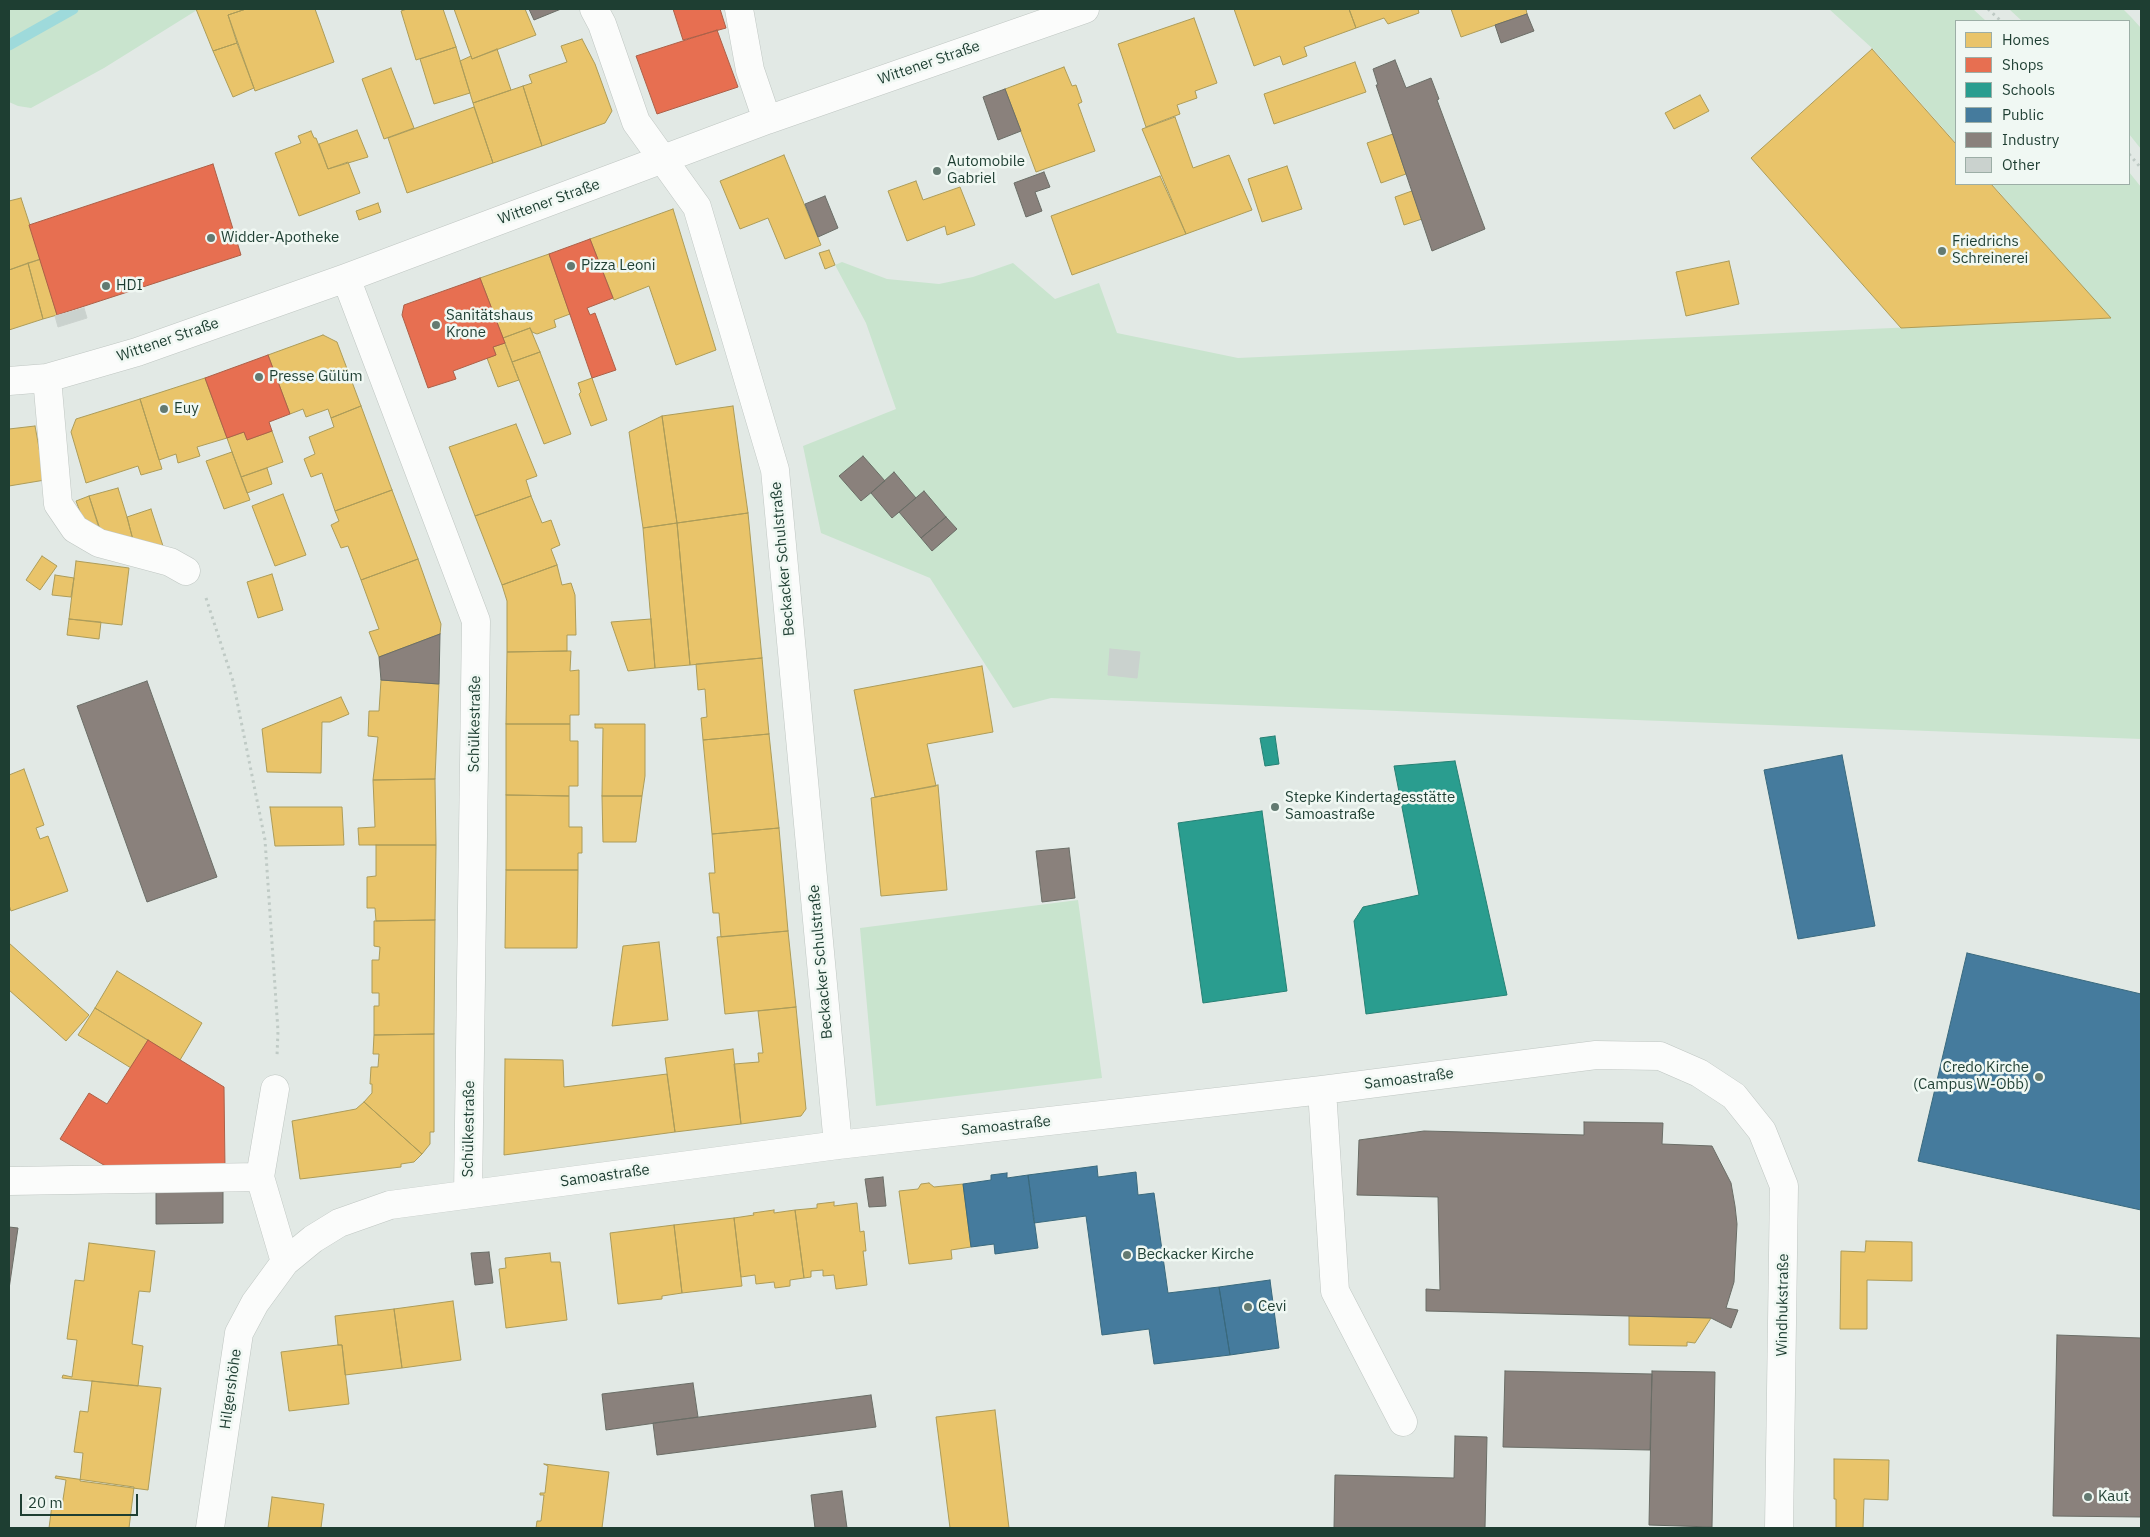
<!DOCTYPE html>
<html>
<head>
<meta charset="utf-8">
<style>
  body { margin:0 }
  #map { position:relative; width:2150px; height:1537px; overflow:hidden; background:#e2e9e5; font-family:"IBM Plex Sans",sans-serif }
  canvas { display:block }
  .frame { position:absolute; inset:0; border:10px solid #1e3e32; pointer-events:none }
  .legend { position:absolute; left:1955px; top:20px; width:175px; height:165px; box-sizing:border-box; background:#f0f8f3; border:1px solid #9caea6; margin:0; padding:6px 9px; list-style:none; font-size:15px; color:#1e3e32 }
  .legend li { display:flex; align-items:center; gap:10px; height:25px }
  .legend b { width:25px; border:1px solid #9caea6 }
  .scale { position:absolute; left:20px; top:1494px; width:118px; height:22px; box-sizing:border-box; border:2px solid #1e3e32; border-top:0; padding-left:6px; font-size:15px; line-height:18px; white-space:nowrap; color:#1e3e32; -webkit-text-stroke:4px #f0f8f3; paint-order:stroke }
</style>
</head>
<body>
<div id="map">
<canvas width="2150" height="1537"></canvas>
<div class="frame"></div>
<ul class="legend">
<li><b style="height:14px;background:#e9c46a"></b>Homes</li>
<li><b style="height:14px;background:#e76f51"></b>Shops</li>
<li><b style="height:14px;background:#2a9d8f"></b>Schools</li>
<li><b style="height:14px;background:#457b9d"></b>Public</li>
<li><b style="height:14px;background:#8a817c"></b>Industry</li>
<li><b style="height:14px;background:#cad2ce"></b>Other</li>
</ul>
<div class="scale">20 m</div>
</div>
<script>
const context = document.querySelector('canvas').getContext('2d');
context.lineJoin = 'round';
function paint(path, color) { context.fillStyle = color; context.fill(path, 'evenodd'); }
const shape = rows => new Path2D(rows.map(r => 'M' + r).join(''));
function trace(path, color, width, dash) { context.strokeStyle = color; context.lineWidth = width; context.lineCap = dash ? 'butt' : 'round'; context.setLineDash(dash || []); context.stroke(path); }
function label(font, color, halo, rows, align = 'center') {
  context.font = font + ' "IBM Plex Sans",sans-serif'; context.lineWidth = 5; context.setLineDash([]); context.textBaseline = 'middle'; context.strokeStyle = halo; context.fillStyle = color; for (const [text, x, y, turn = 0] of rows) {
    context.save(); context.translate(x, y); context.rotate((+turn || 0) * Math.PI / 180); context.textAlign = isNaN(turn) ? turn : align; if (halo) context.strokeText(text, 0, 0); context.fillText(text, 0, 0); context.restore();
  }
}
const green = shape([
  [9,9,197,9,197,10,104,68,31,108,18,106,9,102],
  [1829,9,1973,9,1986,21,1956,21,1956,143,1873,49],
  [2009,9,2123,9,2131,17,2141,28,2141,149,2129,134,2129,21,2022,21],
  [2129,172,2141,187,2141,739,1051,698,1013,708,930,578,821,533,803,446,896,409,866,323,835,265,842,262,887,279,939,284,973,277,1013,263,1055,299,1099,283,1117,333,1238,358,2110,318,1992,184,2129,184],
  [1078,900,1102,1078,876,1106,860,928]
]);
const homes = shape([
  [196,9,246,9,228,15,237,43,213,51,196,9],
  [246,9,315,9,334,62,255,91,228,15,246,9],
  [407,9,443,9,456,47,416,60,401,11,407,9],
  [454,9,525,9,536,35,472,59,454,9],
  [1234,9,1349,9,1356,28,1304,47,1307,56,1283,65,1280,56,1254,66,1234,9],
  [1349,9,1418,9,1419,13,1388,24,1384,18,1356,28,1349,9],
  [1451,9,1526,9,1527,14,1461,37,1451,9],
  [1194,18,1217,83,1195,91,1197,98,1177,105,1180,114,1146,127,1118,44,1194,18],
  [582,39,595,64,612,111,605,123,542,146,523,86,532,83,529,75,567,62,561,46,582,39],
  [237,43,254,88,233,97,213,51,237,43],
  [456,47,470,93,434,104,420,59,456,47],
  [497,49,511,90,473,103,460,61,471,56,472,59,497,49],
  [1872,49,1956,144,1956,184,1991,184,2111,318,1901,328,1751,158,1872,49],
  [1355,62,1366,92,1274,124,1264,94,1355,62],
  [1064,67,1072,86,1076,85,1082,102,1078,104,1095,151,1036,172,1005,89,1064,67],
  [391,68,414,128,384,139,362,79,391,68],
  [523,86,542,146,493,163,473,103,523,86],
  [1700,95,1709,111,1674,129,1665,113,1700,95],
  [474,107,493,163,407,193,388,138,474,107],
  [1175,117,1193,168,1229,155,1252,210,1186,234,1142,129,1175,117],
  [357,130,368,157,328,169,319,144,357,130],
  [311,131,314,138,316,138,328,169,348,162,360,193,299,216,275,153,301,143,298,136,311,131],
  [1393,134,1406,174,1381,183,1367,143,1393,134],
  [784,155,821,245,785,259,768,218,740,229,720,181,784,155],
  [1287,166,1302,209,1262,222,1248,179,1287,166],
  [1160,176,1186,234,1072,275,1051,216,1160,176],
  [916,181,923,200,960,187,975,225,947,235,945,226,907,241,888,191,916,181],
  [1412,191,1422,219,1404,225,1395,197,1412,191],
  [21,198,41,259,9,270,9,201,21,198],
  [378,203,381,212,359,220,356,211,378,203],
  [673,209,716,350,676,365,649,286,614,300,590,239,673,209],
  [829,250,835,265,825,269,819,253,829,250],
  [549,254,570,314,554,320,556,327,537,334,532,332,530,328,503,338,480,278,549,254],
  [41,259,57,315,43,319,28,263,41,259],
  [1729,261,1739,304,1686,316,1676,272,1729,261],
  [28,263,43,319,9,330,9,270,28,263],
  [530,328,540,352,512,362,503,338,530,328],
  [323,335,337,342,361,406,331,418,328,409,306,417,303,409,290,414,268,355,323,335],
  [505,343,519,380,498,387,487,358,496,355,493,347,505,343],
  [540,352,571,434,544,444,512,362,540,352],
  [205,378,227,438,197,447,200,456,178,463,176,454,159,460,140,399,205,378],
  [592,378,607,420,591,426,579,394,581,392,578,383,592,378],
  [140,399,162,469,141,475,138,466,86,483,71,432,76,419,140,399],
  [361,406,392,490,335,511,322,473,311,477,304,459,315,454,309,437,334,427,331,418,361,406],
  [733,406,748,513,677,523,662,416,733,406],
  [662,416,677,523,643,528,629,432,662,416],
  [516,424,537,476,526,480,531,496,475,516,449,447,516,424],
  [35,426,45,480,9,486,9,429,35,426],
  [272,431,283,462,241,477,227,438,244,432,247,440,272,431],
  [232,452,250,500,224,509,206,461,232,452],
  [267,468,272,484,247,493,241,477,267,468],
  [118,488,127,517,133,540,101,532,89,496,118,488],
  [392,490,418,559,361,580,348,546,341,548,331,525,339,521,335,511,392,490],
  [283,494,306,555,275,566,252,506,283,494],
  [89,496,99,528,82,517,76,501,89,496],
  [531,496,542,523,551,520,560,545,551,549,557,565,502,585,475,516,531,496],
  [151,509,163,546,133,540,127,517,151,509],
  [748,513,762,658,690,665,677,523,748,513],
  [677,523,690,665,655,668,643,528,677,523],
  [42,556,57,566,40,590,26,580,42,556],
  [418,559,441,624,440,634,379,657,369,632,379,629,361,580,418,559],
  [76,561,129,568,122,625,69,619,76,561],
  [557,565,562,585,571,583,575,595,576,635,567,635,567,651,507,652,507,601,502,585,557,565],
  [272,574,283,610,258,618,247,582,272,574],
  [55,575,74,578,71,597,52,595,55,575],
  [69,619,101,622,99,639,67,635,69,619],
  [651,619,655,668,628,671,611,622,651,619],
  [567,651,571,651,570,671,579,670,579,715,570,715,570,724,506,724,507,652,567,651],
  [762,658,769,734,703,740,701,718,707,717,705,689,698,690,696,664,762,658],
  [982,666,993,732,927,744,936,786,875,797,854,690,982,666],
  [381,680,439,684,435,779,373,780,378,737,368,736,369,711,379,711,381,680],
  [341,697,349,714,330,722,322,722,321,773,267,772,262,729,341,697],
  [506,724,570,724,570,741,578,741,578,786,569,786,569,796,506,795,506,724],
  [595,724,645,724,645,776,642,796,602,796,603,728,595,728,595,724],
  [769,734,779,828,712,834,703,740,769,734],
  [24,769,44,825,36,828,40,839,48,836,68,891,11,911,9,905,9,775,24,769],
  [435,779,436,845,359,845,358,828,375,827,373,780,435,779],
  [938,785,947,890,881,896,871,798,938,785],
  [506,795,569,796,569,827,582,827,582,853,578,853,578,870,506,870,506,795],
  [602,796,642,796,636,842,603,842,602,796],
  [270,807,342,807,344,845,275,846,270,807],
  [779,828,788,931,721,937,719,913,713,913,709,873,715,873,712,834,779,828],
  [376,845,436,845,435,920,376,921,375,908,367,908,367,877,376,876,376,845],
  [506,870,578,870,577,948,505,948,506,870],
  [435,920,434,1034,374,1035,374,1006,379,1006,379,993,372,993,372,960,379,960,380,947,374,946,374,921,435,920],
  [788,931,796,1007,725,1014,717,937,788,931],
  [659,942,668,1020,612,1026,623,946,659,942],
  [9,943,89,1015,66,1041,9,990,9,943],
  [117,971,202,1023,180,1060,95,1008,117,971],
  [796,1007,806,1109,801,1116,741,1124,734,1064,759,1062,758,1053,763,1053,758,1011,796,1007],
  [95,1008,148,1040,131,1068,78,1035,95,1008],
  [434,1034,434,1132,430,1132,430,1144,422,1154,364,1102,372,1093,372,1084,370,1084,371,1067,378,1067,379,1054,373,1054,374,1035,434,1034],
  [733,1049,741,1124,675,1132,665,1058,733,1049],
  [505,1059,563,1060,564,1087,667,1074,675,1132,504,1155,505,1059],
  [364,1102,422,1154,414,1162,401,1164,401,1167,300,1179,292,1121,356,1109,364,1102],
  [929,1183,934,1187,963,1184,971,1247,951,1250,952,1259,909,1264,899,1191,918,1189,921,1184,929,1183],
  [834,1202,834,1206,857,1203,860,1232,864,1231,866,1251,863,1251,867,1285,836,1289,834,1275,823,1276,823,1270,811,1271,811,1277,804,1278,795,1210,817,1208,817,1204,834,1202],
  [774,1210,774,1213,795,1210,804,1278,790,1280,790,1286,775,1288,774,1282,756,1284,755,1275,741,1277,734,1218,754,1215,753,1213,774,1210],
  [734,1218,742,1286,682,1293,674,1225,734,1218],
  [674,1225,682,1293,662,1296,662,1299,618,1304,610,1233,674,1225],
  [1866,1241,1912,1242,1912,1281,1867,1280,1867,1329,1840,1329,1841,1251,1865,1252,1866,1241],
  [89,1243,155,1251,150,1292,139,1291,132,1344,143,1346,138,1386,62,1378,63,1375,72,1377,77,1340,67,1339,75,1280,84,1281,89,1243],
  [550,1253,551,1262,560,1262,567,1320,506,1328,499,1269,506,1268,505,1258,550,1253],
  [453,1301,461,1360,402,1368,394,1309,453,1301],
  [394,1309,402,1368,345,1375,342,1345,338,1345,335,1316,394,1309],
  [1629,1316,1711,1318,1695,1343,1687,1342,1687,1346,1629,1345,1629,1316],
  [338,1345,342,1345,349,1404,289,1411,281,1352,338,1345],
  [92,1381,161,1388,148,1490,80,1481,83,1453,74,1452,80,1411,88,1412,92,1381],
  [995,1410,1009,1528,950,1528,936,1417,995,1410],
  [1834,1459,1889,1460,1888,1500,1864,1499,1863,1528,1836,1528,1836,1499,1834,1499,1834,1459],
  [544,1464,609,1472,602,1528,536,1528,537,1521,541,1521,544,1495,540,1495,540,1493,545,1493,548,1466,544,1464],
  [56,1476,134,1487,129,1528,49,1528,52,1505,62,1506,66,1480,55,1478,56,1476],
  [272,1497,324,1504,321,1528,268,1528,272,1497]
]);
const shops = shape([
  [673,9,720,9,726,28,683,40,673,9],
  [717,30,738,87,657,114,636,56,717,30],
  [213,164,241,255,57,315,29,225,213,164],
  [590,239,613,298,587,308,590,315,595,313,616,370,592,378,549,254,590,239],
  [480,278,505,343,493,347,496,355,453,371,456,379,428,388,402,315,404,305,480,278],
  [268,355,290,414,269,422,272,431,247,440,244,432,227,438,205,378,268,355],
  [148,1040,224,1087,225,1170,114,1171,60,1139,89,1093,107,1104,148,1040]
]);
const schools = shape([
  [1275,736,1279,764,1265,766,1260,738,1275,736],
  [1455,761,1507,995,1366,1014,1354,921,1363,907,1419,895,1394,766,1455,761],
  [1262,811,1287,991,1203,1003,1178,823,1262,811]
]);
const public = shape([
  [1842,755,1875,926,1798,939,1764,770,1842,755],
  [1967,953,2141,994,2141,1210,1918,1161,1967,953],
  [1097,1166,1098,1177,1136,1172,1138,1195,1154,1193,1168,1293,1219,1287,1230,1355,1154,1364,1149,1329,1102,1335,1086,1216,1034,1223,1028,1175,1097,1166],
  [1007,1173,1007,1178,1028,1175,1038,1248,995,1254,994,1244,971,1247,963,1184,991,1180,991,1175,1007,1173],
  [1270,1280,1279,1348,1230,1355,1219,1287,1270,1280]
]);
const industry = shape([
  [529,9,561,9,534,20,529,9],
  [1527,14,1534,31,1501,43,1495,25,1527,14],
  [1395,60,1406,88,1431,78,1439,99,1437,100,1485,229,1432,251,1376,85,1378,85,1373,69,1395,60],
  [1005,89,1021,131,998,140,983,97,1005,89],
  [1044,172,1050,187,1035,192,1042,211,1026,217,1014,183,1044,172],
  [825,196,838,228,818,237,805,204,825,196],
  [863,456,885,481,861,501,839,476,863,456],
  [894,472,916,498,892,518,871,493,894,472],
  [924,491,946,517,921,538,899,512,924,491],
  [946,517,957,529,932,551,921,538,946,517],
  [440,634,439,684,381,680,379,657,440,634],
  [147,681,217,877,147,902,77,706,147,681],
  [1069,848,1075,898,1042,902,1036,851,1069,848],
  [1584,1122,1663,1123,1662,1144,1712,1146,1731,1183,1735,1206,1737,1224,1734,1282,1726,1308,1738,1310,1731,1328,1711,1318,1426,1311,1426,1289,1440,1290,1438,1197,1357,1195,1359,1140,1424,1131,1584,1135,1584,1122],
  [883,1177,886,1206,869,1207,865,1179,883,1177],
  [156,1191,223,1191,223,1223,156,1224,156,1191],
  [9,1227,18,1228,9,1289,9,1227],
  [489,1252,493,1283,475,1285,471,1253,489,1252],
  [2057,1335,2141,1338,2141,1517,2053,1516,2057,1335],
  [1505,1371,1652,1374,1650,1450,1503,1447,1505,1371],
  [1652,1371,1715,1372,1712,1527,1649,1525,1652,1371],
  [693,1383,698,1417,606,1430,602,1394,693,1383],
  [871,1395,876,1427,657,1455,653,1423,871,1395],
  [1455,1436,1487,1437,1485,1528,1334,1528,1335,1475,1454,1478,1455,1436],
  [842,1491,847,1528,815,1528,811,1495,842,1491]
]);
const stream = shape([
  [9,45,73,9]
]);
const building = shape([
  [84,308,87,318,58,327,55,316,84,308],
  [1110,649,1140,652,1137,678,1108,675,1110,649]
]);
const path = shape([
  [1988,9,2001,21],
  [2129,154,2141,168],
  [206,598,233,681,265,840,278,1031,277,1056]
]);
const minor = shape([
  [594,9,602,24,636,122,697,207,775,470,838,1145],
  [739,9,750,70,767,120],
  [346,278,476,621,468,1194],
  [47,378,58,504,75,529,99,543,170,562,186,571],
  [9,381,47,378,137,352,346,278,767,120,1085,9],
  [275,1089,260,1177,285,1262],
  [1322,1090,1335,1291,1403,1422],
  [9,1181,260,1177],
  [210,1528,239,1333,255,1303,285,1262,313,1239,339,1223,390,1205,838,1145,1322,1090,1596,1055,1660,1056,1699,1073,1734,1096,1762,1131,1784,1186,1779,1528]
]);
const markers = [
  [937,171,5,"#637a71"],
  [211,238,5,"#637a71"],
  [1942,251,5,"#637a71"],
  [571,266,5,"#637a71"],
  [106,286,5,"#637a71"],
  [436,325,5,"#637a71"],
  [259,377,5,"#637a71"],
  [164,409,5,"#637a71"],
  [1275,807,5,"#637a71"],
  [2039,1077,5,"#637a71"],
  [1127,1255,5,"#637a71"],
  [1248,1307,5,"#637a71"],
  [2088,1497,5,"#637a71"]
];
const streetNames = [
  ["Wittener Straße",929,63,-19],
  ["Wittener Straße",549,202,-20],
  ["Wittener Straße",168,340,-19],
  ["Beckacker Schulstraße",783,559,-95],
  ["Schülkestraße",475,724,-89],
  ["Beckacker Schulstraße",821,962,-95],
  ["Samoastraße",1409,1079,-7],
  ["Samoastraße",1006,1126,-6],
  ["Schülkestraße",469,1129,-89],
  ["Samoastraße",605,1176,-8],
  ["Windhukstraße",1783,1305,-89],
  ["Hilgershöhe",231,1389,-82]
];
const poiNames = [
  ["Automobile",947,162],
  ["Gabriel",947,179],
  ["Widder-Apotheke",221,238],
  ["Friedrichs",1952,242],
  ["Schreinerei",1952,259],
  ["Pizza Leoni",581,266],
  ["HDI",116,286],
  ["Sanitätshaus",446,316],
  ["Krone",446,333],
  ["Presse Gülüm",269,377],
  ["Euy",174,409],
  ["Stepke Kindertagesstätte",1285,798],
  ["Samoastraße",1285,815],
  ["Credo Kirche",2029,1068,"right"],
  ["(Campus W-Obb)",2029,1085,"right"],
  ["Beckacker Kirche",1137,1255],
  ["Cevi",1258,1307],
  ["Kaut",2098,1497]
];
paint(green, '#c9e4ce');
paint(homes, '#e9c46a');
trace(homes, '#ac9c59', 1);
paint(shops, '#e76f51');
trace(shops, '#ab6048', 1);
paint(schools, '#2a9d8f');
trace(schools, '#268073', 1);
paint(public, '#457b9d');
trace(public, '#39697d', 1);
paint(industry, '#8a817c');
trace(industry, '#6a6d66', 1);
trace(stream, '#9edadb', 11);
paint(building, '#cad2ce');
trace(building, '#cbd2ce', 1);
trace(minor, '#bfc6c2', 29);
trace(path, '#bfcac5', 3, [2.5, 4]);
trace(minor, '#fbfcfb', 28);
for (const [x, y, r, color] of markers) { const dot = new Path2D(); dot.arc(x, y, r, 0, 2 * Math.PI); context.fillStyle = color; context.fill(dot); trace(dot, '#f0f8f3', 2); }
label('15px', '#1e3e32', '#f0f8f3', streetNames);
label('15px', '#1e3e32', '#f0f8f3', poiNames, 'left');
</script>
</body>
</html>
